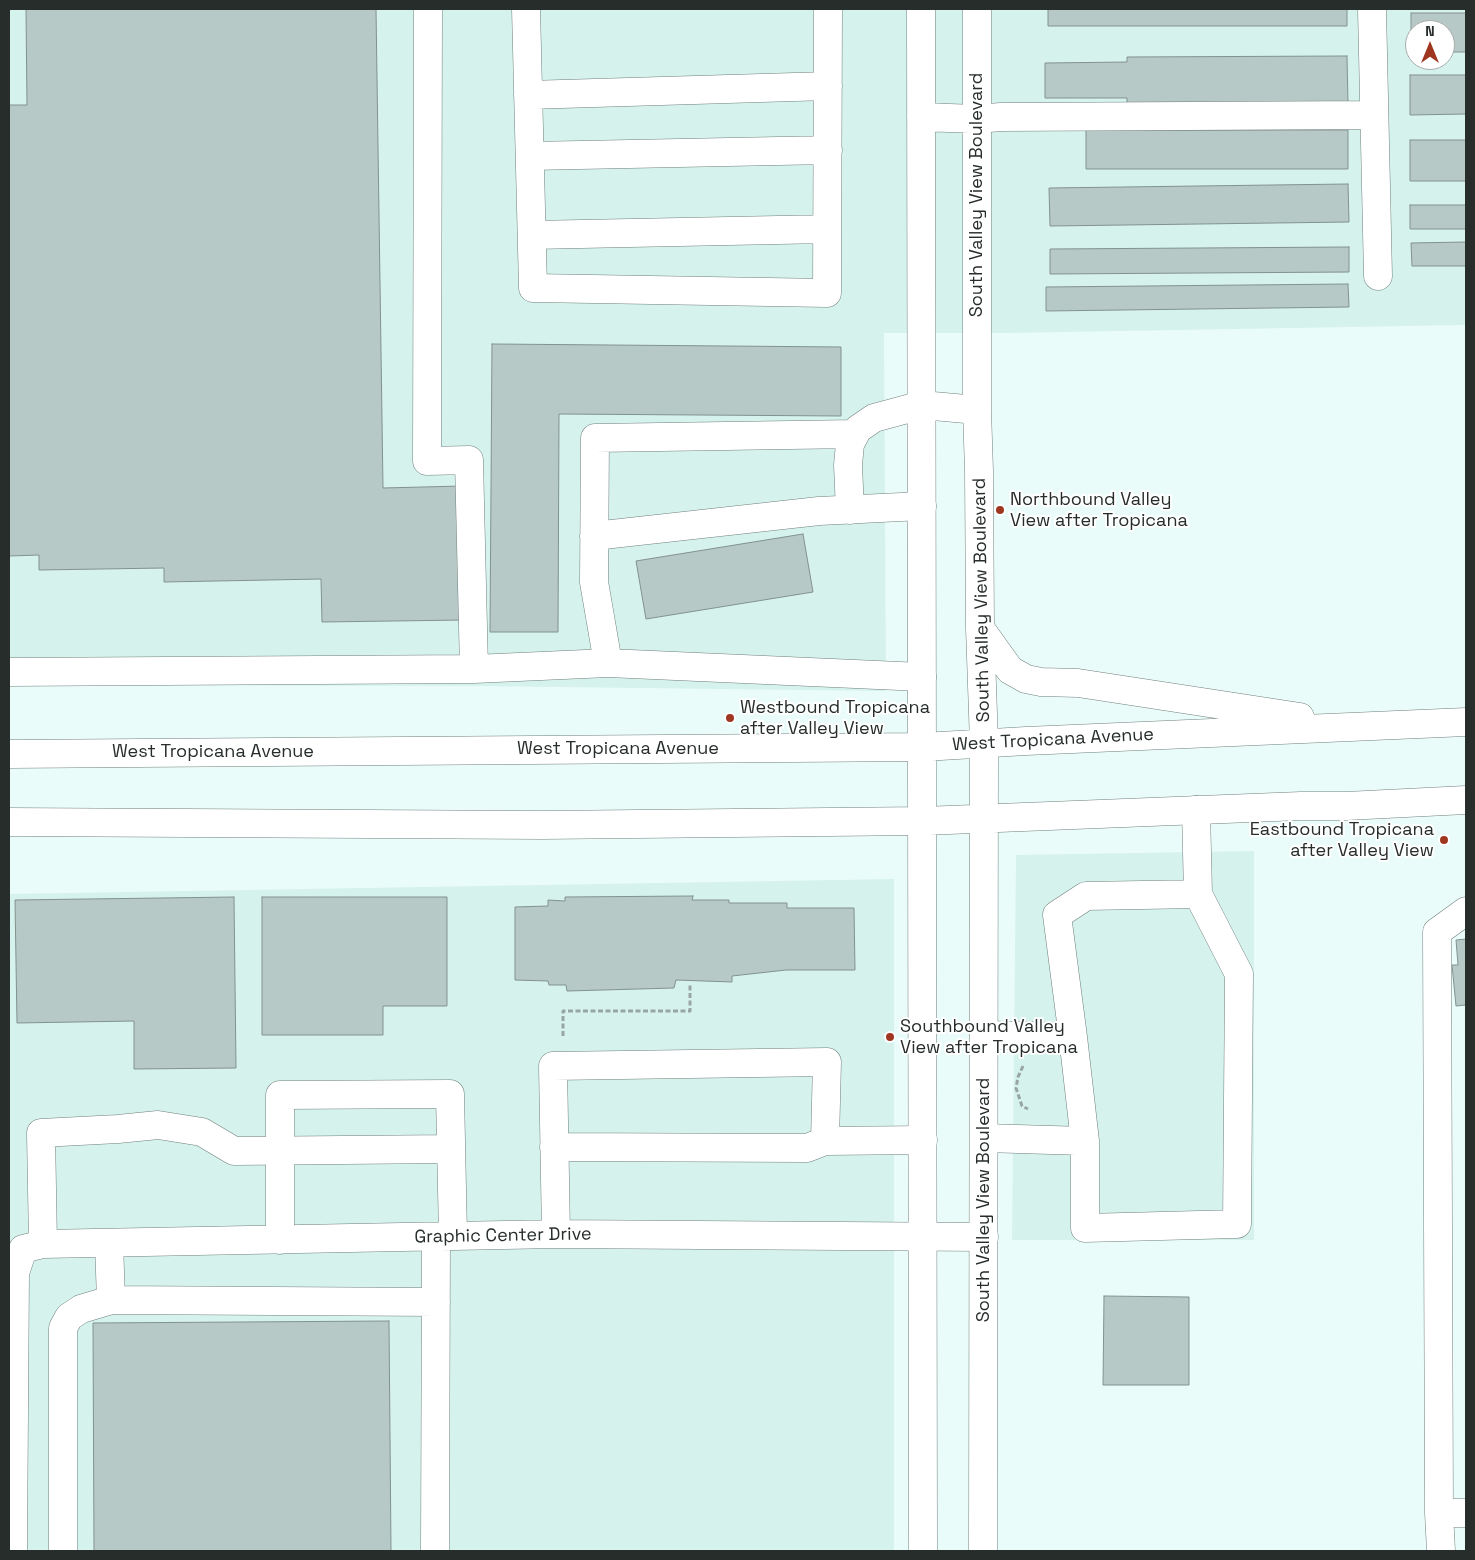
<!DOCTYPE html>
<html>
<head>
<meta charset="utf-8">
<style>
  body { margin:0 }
  #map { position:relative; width:1475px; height:1560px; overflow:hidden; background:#eafcf9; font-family:"Space Grotesk",sans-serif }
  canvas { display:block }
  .frame { position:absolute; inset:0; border:10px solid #262d2b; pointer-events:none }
  .north { position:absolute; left:1405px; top:20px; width:50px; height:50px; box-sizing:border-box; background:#fff; border:1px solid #a8abaa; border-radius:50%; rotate:0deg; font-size:14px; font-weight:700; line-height:20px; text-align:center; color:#262d2b }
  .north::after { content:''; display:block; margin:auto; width:18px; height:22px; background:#9f3620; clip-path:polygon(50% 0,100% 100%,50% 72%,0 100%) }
</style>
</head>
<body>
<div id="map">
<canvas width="1475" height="1560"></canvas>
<div class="frame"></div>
<div class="north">N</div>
</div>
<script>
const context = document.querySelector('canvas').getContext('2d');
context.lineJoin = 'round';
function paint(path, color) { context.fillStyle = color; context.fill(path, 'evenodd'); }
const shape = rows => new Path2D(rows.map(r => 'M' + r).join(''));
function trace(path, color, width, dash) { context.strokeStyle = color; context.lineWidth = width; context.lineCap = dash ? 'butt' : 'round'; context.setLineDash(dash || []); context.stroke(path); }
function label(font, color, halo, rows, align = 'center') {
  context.font = font + ' "Space Grotesk",sans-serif'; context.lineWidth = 4; context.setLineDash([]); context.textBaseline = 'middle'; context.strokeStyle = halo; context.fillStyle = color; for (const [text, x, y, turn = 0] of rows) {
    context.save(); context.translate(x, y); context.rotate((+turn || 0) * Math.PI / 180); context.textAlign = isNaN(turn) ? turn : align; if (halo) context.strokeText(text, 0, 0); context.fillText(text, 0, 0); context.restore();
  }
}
const built = shape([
  [9,9,1466,9,1466,325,1006,333,884,333,886,691,473,686,9,685],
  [1415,30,1445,30,1445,60,1415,60],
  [1254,851,1254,1240,1012,1240,1016,855],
  [894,879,894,1551,9,1551,9,894]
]);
const building = shape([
  [26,9,376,9,383,488,462,486,464,620,322,622,321,579,164,582,164,568,39,570,39,555,9,556,9,105,27,105,26,9],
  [1048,9,1347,9,1347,26,1048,26,1048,9],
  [1411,13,1466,13,1466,52,1445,52,1445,30,1415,30,1415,52,1411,52,1411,13],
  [1347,56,1348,103,1127,104,1127,98,1045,98,1045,63,1127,62,1127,57,1347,56],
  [1410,75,1466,75,1466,114,1410,115,1410,75],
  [1086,130,1348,130,1348,169,1086,169,1086,130],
  [1410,140,1466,140,1466,181,1410,181,1410,140],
  [1348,184,1349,222,1050,226,1049,188,1348,184],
  [1410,205,1466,205,1466,229,1410,229,1410,205],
  [1466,242,1466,266,1412,266,1411,243,1466,242],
  [1349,247,1349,272,1050,274,1050,249,1349,247],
  [1348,284,1349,307,1046,311,1046,287,1348,284],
  [492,344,841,347,841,416,559,414,558,632,490,632,492,344],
  [803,534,813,592,646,619,636,561,803,534],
  [693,896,692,900,729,900,729,903,787,903,787,908,854,908,855,970,786,970,732,976,732,982,676,980,674,988,567,991,566,985,549,985,548,981,515,980,515,907,548,906,548,900,565,901,565,897,693,896],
  [234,897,236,1068,134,1069,134,1021,17,1023,15,900,234,897],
  [262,897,447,897,447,1006,383,1006,383,1035,262,1035,262,897],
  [1466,939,1466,1010,1466,1005,1456,1006,1452,965,1458,965,1456,940,1466,939],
  [1104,1296,1189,1297,1189,1385,1103,1385,1104,1296],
  [389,1321,391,1551,94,1551,93,1323,389,1321]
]);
const path = shape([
  [563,1036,563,1011,690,1011,690,983],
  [1023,1066,1018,1077,1016,1088,1022,1106,1028,1109]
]);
const minor = shape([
  [428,9,427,461,469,460,474,669],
  [526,9,533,288,827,293,828,9],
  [1372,9,1378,276],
  [528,95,828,86],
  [977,119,1001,117,1374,115],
  [530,156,828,150],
  [532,235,827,229],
  [855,434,595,438,594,582,608,663,922,677],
  [850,510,848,465,850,444,858,429,874,418,922,405],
  [594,536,819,511,922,506],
  [9,672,474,669,608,663],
  [1196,810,1198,894,1086,896,1057,915,1073,1037,1085,1141,1085,1228,1237,1224,1239,974,1198,894],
  [1466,911,1437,932,1439,1513,1466,1513],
  [984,1035,1073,1037],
  [984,1138,1085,1141],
  [554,1147,807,1148,825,1141,923,1140],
  [556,1234,553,1066,827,1062,825,1141],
  [280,1240,280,1095,450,1094,453,1236],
  [109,1243,111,1300,436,1302],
  [43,1244,41,1133,118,1129,158,1125,202,1132,234,1151,451,1149],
  [1439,1513,1441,1551],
  [13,1551,15,1273,23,1249,43,1244,556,1234,984,1237],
  [63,1551,63,1328,69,1317,81,1309,111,1300],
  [435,1551,436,1237]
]);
const major = shape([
  [921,9,923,1551],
  [977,9,977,410,979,471,980,628,984,743,983,1551],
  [921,117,977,119],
  [922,405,977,410],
  [980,628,1010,670,1026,679,1041,682,1078,683,1300,717],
  [9,754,923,747,1026,741,1466,722],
  [9,822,543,825,923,821,1301,806,1346,806,1466,800]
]);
const markers = [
  [1000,510,5,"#9f3620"],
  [730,718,5,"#9f3620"],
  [1444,840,5,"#9f3620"],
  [890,1037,5,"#9f3620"]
];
const streetNames = [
  ["South Valley View Boulevard",977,195,-90],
  ["South Valley View Boulevard",982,600,-91],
  ["West Tropicana Avenue",1053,740,-3],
  ["West Tropicana Avenue",618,749],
  ["West Tropicana Avenue",213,752],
  ["South Valley View Boulevard",984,1200,-90],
  ["Graphic Center Drive",503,1236,-1]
];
const poiNames = [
  ["Northbound Valley",1010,500],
  ["View after Tropicana",1010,521],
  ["Westbound Tropicana",740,708],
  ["after Valley View",740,729],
  ["Eastbound Tropicana",1434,830,"right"],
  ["after Valley View",1434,851,"right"],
  ["Southbound Valley",900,1027],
  ["View after Tropicana",900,1048]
];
paint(built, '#d6f2ed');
paint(building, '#b7c9c6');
trace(building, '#82928f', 1);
trace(minor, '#70807d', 29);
trace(major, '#70807d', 29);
trace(path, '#98a6a3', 3, [5, 2.5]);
trace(minor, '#fff', 28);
trace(major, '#fff', 28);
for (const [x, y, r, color] of markers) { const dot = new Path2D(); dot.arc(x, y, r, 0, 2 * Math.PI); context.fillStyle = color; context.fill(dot); trace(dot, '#fff', 2); }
label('18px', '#262d2b', '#fff', streetNames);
label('18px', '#262d2b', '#fff', poiNames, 'left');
</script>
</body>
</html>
